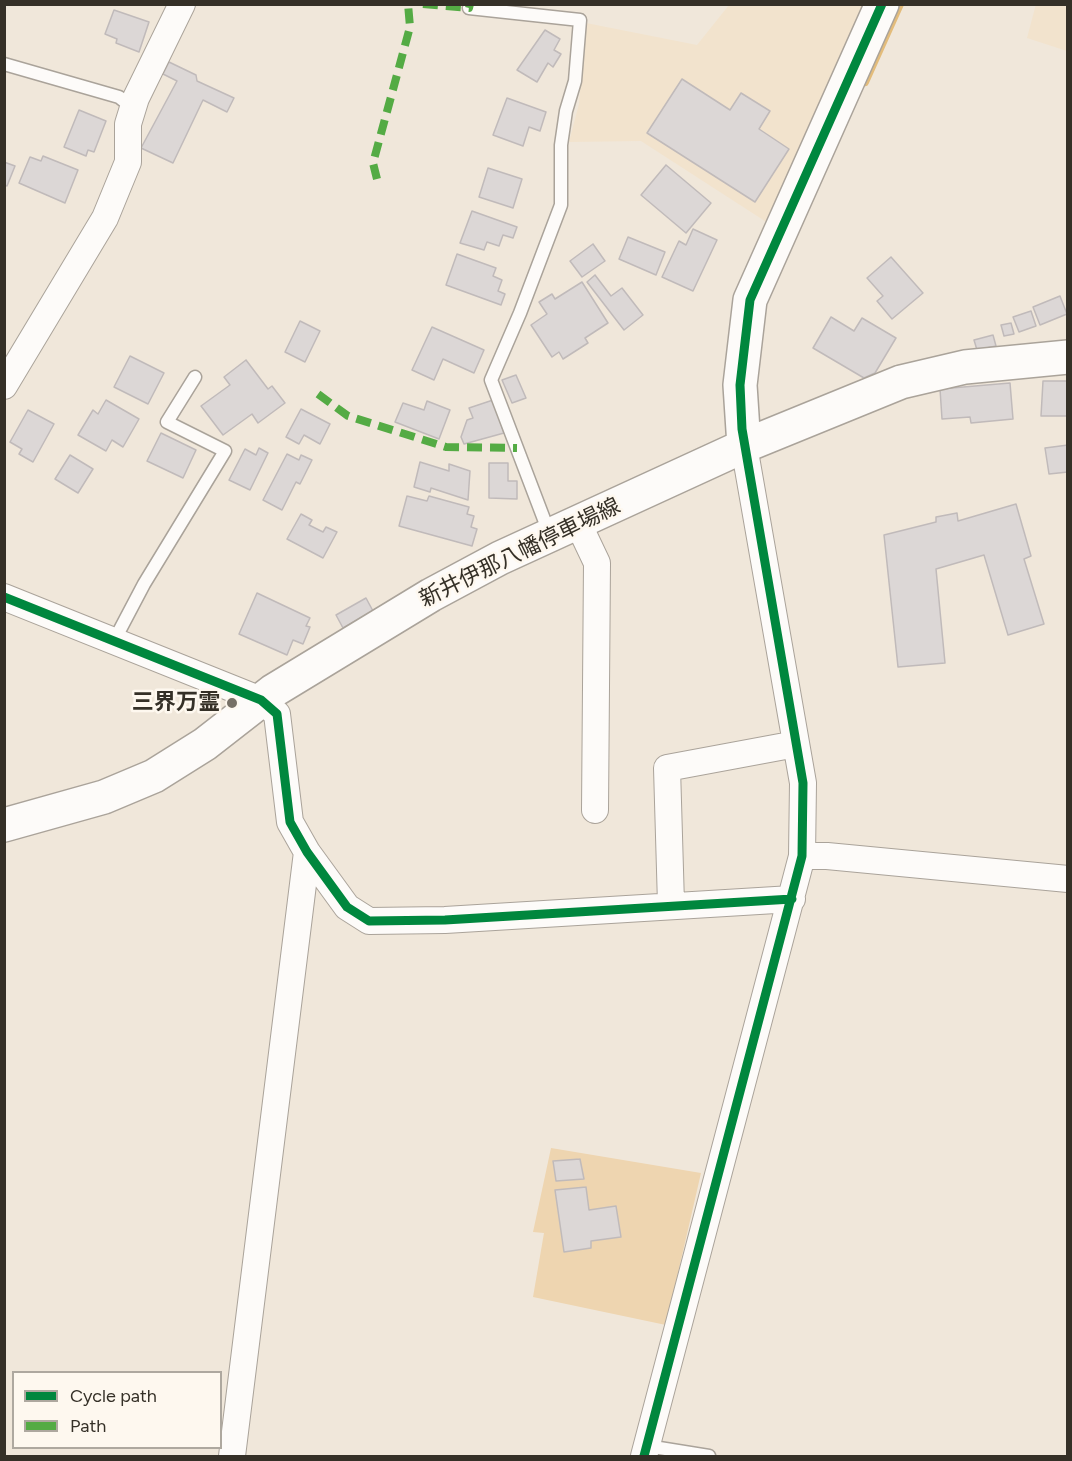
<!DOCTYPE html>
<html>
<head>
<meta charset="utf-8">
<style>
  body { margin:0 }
  #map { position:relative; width:1072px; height:1461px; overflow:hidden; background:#f0e7da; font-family:Figtree,sans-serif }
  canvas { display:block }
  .frame { position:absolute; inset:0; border:6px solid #353027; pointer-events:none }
  .legend { position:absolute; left:12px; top:1371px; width:210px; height:78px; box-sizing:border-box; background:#fef8ef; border:2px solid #aea89f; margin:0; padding:8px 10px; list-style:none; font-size:18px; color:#353027 }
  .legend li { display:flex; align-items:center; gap:12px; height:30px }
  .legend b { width:30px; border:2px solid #aea89f }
</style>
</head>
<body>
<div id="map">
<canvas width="1072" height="1461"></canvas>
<div class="frame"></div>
<ul class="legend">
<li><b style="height:8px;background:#00873e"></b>Cycle path</li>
<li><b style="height:8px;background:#54ab44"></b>Path</li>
</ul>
</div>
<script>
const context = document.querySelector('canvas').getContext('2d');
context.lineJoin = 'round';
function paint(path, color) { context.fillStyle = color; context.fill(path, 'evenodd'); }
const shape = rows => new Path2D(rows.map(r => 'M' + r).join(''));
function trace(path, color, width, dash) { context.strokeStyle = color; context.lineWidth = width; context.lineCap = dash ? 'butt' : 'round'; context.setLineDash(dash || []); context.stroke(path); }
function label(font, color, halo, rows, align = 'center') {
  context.font = font + ' Figtree,"Noto Sans JP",sans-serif'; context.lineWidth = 5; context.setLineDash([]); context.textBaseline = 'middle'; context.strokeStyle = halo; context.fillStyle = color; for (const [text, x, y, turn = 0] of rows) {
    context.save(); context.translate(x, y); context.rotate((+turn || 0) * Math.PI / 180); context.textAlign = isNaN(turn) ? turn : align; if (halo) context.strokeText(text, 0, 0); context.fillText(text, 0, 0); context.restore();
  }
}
const built = shape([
  [1036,4,1067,5,1067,51,1027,38],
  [729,5,869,5,771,225,641,141,569,142,579,104,586,23,697,45]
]);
const green = shape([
  [551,1148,701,1173,666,1325,533,1297,544,1233,533,1232]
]);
const stream = shape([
  [865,82,900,4]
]);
const building = shape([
  [114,10,149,22,139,52,116,43,117,39,105,34,114,10],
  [545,30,560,39,554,50,561,54,553,67,548,63,537,82,517,70,545,30],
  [169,62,196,75,197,81,234,98,227,112,203,100,173,163,141,148,177,81,163,74,169,62],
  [682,79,730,110,741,93,770,111,759,129,789,149,755,202,647,133,682,79],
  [507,98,546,112,540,131,529,127,523,146,493,135,507,98],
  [79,110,106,121,94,152,88,150,86,156,64,147,79,110],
  [43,156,78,170,65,203,19,183,30,157,41,161,43,156],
  [4,162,15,166,7,186,4,185,4,162],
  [666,165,711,203,686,233,641,195,666,165],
  [488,168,522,179,513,208,479,197,488,168],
  [472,211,517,227,513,238,503,235,499,246,487,242,484,250,460,243,472,211],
  [693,229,717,240,693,291,662,277,679,241,686,245,693,229],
  [628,237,665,252,656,275,619,259,628,237],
  [593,244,605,261,582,277,570,261,593,244],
  [457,254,496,268,493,276,502,280,498,291,505,294,501,305,446,285,457,254],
  [891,257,923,293,892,319,877,301,883,296,867,278,891,257],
  [595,275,611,296,622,288,643,315,624,330,587,282,595,275],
  [582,282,608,323,585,338,588,343,563,359,559,352,552,357,531,325,547,314,539,302,552,294,555,299,582,282],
  [1060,296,1067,314,1040,325,1033,307,1060,296],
  [1031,311,1036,326,1019,332,1013,317,1031,311],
  [831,317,854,331,862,318,896,338,875,373,864,378,813,348,831,317],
  [300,321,320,331,305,362,285,352,300,321],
  [1011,323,1014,334,1004,336,1001,325,1011,323],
  [432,327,484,350,474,373,443,359,434,380,412,370,432,327],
  [993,335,996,346,977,350,974,340,993,335],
  [130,356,164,373,148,404,114,387,130,356],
  [246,360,268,389,272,386,285,403,258,423,252,414,223,435,201,406,230,385,224,377,246,360],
  [516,375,526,398,512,403,502,380,516,375],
  [1043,381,1068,381,1068,416,1041,416,1043,381],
  [1010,383,1013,419,971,423,970,417,942,419,940,389,1010,383],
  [106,400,139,419,123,447,112,440,106,451,78,435,93,410,98,414,106,400],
  [493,400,504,433,464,444,461,437,467,420,473,418,469,408,493,400],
  [427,401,450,410,439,439,395,422,403,403,424,410,427,401],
  [301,409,330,424,320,444,304,435,299,444,286,437,301,409],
  [28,410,54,424,33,462,19,454,22,449,10,442,28,410],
  [161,433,196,450,183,478,147,461,161,433],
  [1068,445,1068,472,1049,474,1045,448,1068,445],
  [259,448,268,453,250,490,229,480,245,449,256,455,259,448],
  [287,454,299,460,301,455,312,460,300,484,296,482,282,510,263,500,287,454],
  [70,455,93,469,78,493,55,479,70,455],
  [420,462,449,471,449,464,470,471,468,500,431,488,430,492,414,487,420,462],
  [489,463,508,463,508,481,517,481,517,499,489,498,489,463],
  [407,496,427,501,429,496,469,507,467,514,474,516,471,527,477,529,472,546,399,526,407,496],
  [1016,504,1031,556,1024,559,1044,624,1008,635,984,555,936,569,945,663,898,667,884,535,936,522,936,517,957,513,958,521,1016,504],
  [301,514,312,520,309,525,323,532,326,527,337,532,323,558,287,539,301,514],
  [257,593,310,618,306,626,310,627,303,644,293,640,287,655,239,634,257,593],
  [366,598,373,611,343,628,336,615,366,598],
  [580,1159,584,1179,556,1181,553,1161,580,1159],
  [586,1187,589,1210,616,1206,621,1237,591,1241,591,1248,564,1252,555,1190,586,1187]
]);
const lane = shape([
  [469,8,580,20,575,81,566,111,561,145,561,205,520,313,491,380,550,535],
  [4,64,119,97,133,108],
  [114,641,144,584,225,451,167,422,195,377],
  [647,1446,709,1456]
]);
const street = shape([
  [4,386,105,218,128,162,128,124,136,98,182,4],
  [578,523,597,563,595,810],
  [4,597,261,700,277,714,290,822,307,852,347,907,369,921,445,920,792,899],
  [802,856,827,856,1068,879],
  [671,904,667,768,796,744],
  [232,1456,307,852],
  [644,1456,802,856,803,783,744,446]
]);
const secondary = shape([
  [744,446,740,385,750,300,882,4],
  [4,825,104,797,154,776,205,744,273,691,431,595,500,558,744,446,901,382,965,367,1068,357]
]);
const quiet = shape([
  [423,4,469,8,470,4],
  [377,179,373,163,410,27,408,4],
  [318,394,348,416,446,447,517,448]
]);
const cycleway = shape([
  [4,597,261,700,277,714,290,822,307,852,347,907,369,921,445,920,792,899],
  [644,1456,802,856,803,783,742,429,740,385,750,300,882,4]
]);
const markers = [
  [232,703,6,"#767066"]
];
const streetNames = [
  ["新井伊那八幡停車場線",520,553,-26]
];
const poiNames = [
  ["三界万霊",220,703]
];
paint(built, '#f2e3cd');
paint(green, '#eed5b0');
trace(stream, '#e3bc7b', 8);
paint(building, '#dcd7d6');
trace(building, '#c0baba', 1.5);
trace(lane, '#aaa39a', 15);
trace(street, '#aaa39a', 28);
trace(secondary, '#aaa39a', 36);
trace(lane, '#fdfbf9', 12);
trace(street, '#fdfbf9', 26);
trace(secondary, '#fdfbf9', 33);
trace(quiet, '#54ab44', 8, [15, 8]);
trace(cycleway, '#00873e', 9);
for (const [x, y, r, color] of markers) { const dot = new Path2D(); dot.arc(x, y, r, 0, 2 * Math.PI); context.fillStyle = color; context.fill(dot); trace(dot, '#fef8ef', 2); }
label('22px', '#353027', '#fef8ef', streetNames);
label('bold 22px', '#353027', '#fef8ef', poiNames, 'right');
</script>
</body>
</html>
